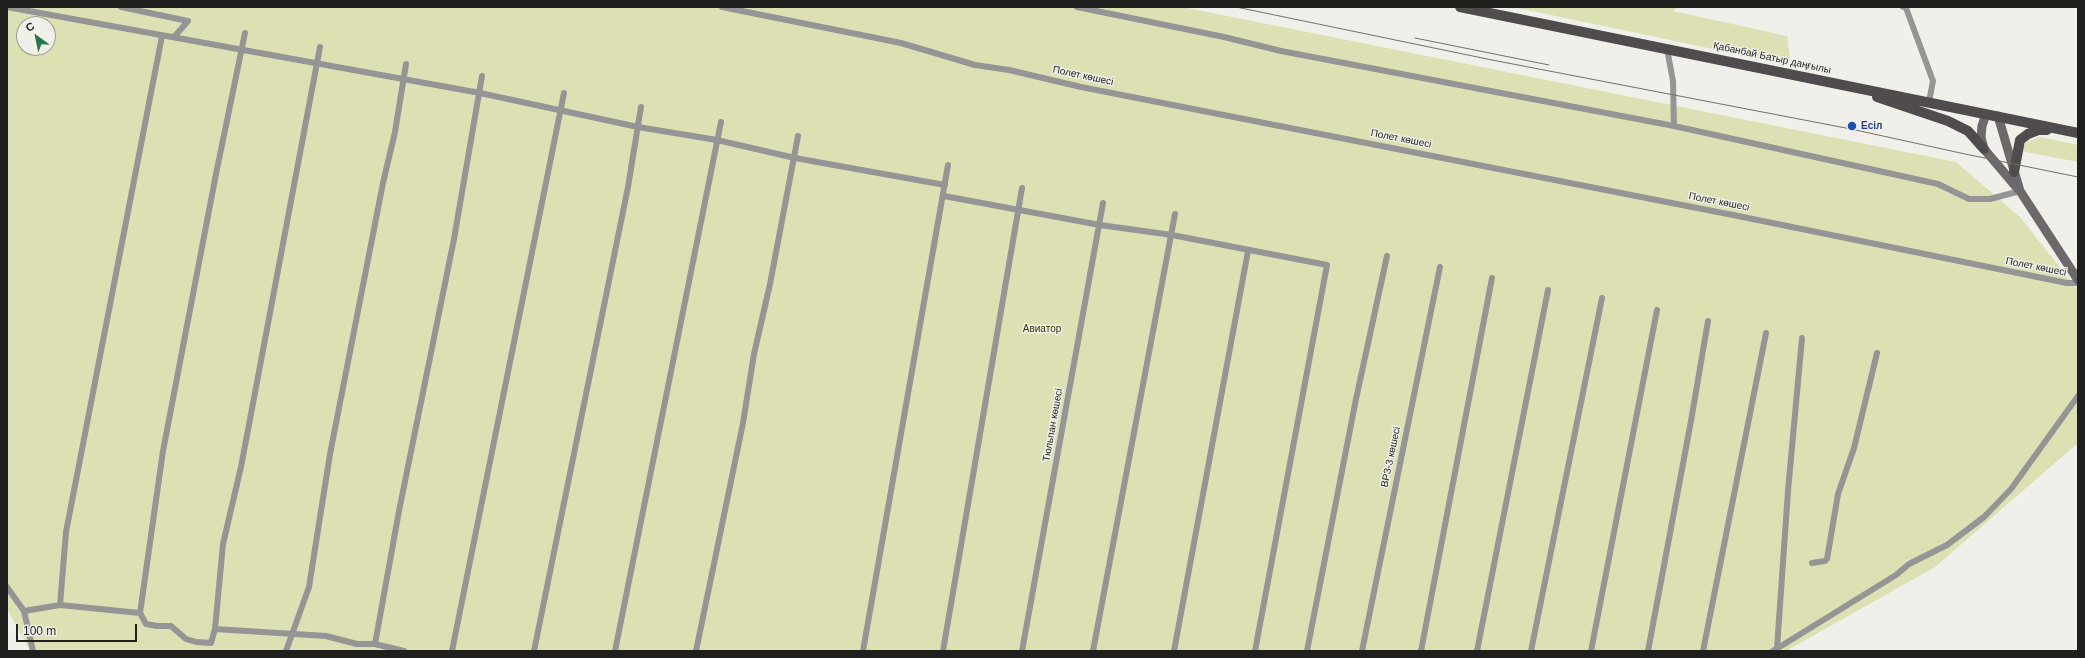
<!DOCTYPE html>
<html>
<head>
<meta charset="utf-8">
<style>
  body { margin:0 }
  #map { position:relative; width:2085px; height:658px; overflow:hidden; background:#f1efe9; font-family:Helvetica,sans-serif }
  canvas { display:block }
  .frame { position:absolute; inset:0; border:8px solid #201f1d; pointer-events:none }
  .north { position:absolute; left:16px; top:16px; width:40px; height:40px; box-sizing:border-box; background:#f1efe9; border:1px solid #9d9c97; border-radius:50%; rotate:327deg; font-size:11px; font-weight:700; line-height:16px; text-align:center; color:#201f1d }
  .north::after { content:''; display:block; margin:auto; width:14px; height:18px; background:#267747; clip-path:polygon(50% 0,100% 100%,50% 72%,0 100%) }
  .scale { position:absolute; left:16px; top:624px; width:121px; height:18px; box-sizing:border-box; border:2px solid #201f1d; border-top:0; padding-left:5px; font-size:12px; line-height:14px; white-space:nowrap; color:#201f1d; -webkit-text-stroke:3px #f1efe9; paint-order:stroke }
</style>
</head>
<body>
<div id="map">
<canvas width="2085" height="658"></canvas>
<div class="frame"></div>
<div class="north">С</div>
<div class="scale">100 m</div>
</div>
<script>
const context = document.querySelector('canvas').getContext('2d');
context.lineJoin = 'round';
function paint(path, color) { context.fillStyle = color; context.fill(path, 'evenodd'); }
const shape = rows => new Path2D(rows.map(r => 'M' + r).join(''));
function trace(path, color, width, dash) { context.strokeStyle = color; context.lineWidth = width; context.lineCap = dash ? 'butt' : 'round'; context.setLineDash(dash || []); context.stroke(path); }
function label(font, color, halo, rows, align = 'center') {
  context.font = font + ' Helvetica,sans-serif'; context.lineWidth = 3; context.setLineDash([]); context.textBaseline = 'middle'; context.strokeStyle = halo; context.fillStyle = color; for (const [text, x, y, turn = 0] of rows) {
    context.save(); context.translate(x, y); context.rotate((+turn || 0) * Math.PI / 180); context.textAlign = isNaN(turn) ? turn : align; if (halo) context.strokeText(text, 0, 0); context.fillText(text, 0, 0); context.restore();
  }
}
const green = shape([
  [7,7,1182,7,1956,162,2020,217,2078,290,2078,443,1935,567,1786,651,30,651,7,609],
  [24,24,48,24,48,48,24,48],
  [1513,7,1678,7,1673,11,1787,36,1790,58,1775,62],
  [2040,137,2078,145,2078,162,2021,151,2026,142]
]);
const street = shape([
  [7,7,480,93,638,127,717,140,795,158,945,185],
  [121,7,188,21,174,37],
  [722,7,901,43,975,65,1009,70,1081,87,1738,216,2067,283,2078,283],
  [1077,7,1224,37,1281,51,1674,126,1938,184,1969,199,1990,199,2020,191],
  [1903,7,1906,8,1933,81,1929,102],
  [1667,49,1673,81,1674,126],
  [944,196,1100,225,1172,235,1327,265,1255,651],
  [1812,563,1825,561,1827,559,1838,494,1854,448,1877,353],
  [7,587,24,611,33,651],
  [60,605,66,532,162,36],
  [24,611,60,605,140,613,146,624,157,626,171,626,186,639,196,642,211,643,215,629,223,544,241,467,320,47],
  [140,613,163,451,216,174,245,33],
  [215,629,326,636,357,644,375,644,404,651],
  [375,644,399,511,454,239,482,76],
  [1777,648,1788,491,1802,338],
  [286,651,309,587,330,454,383,183,395,132,406,64],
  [452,651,564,93],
  [534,651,628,187,641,107],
  [615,651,721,122],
  [696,651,743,423,754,354,770,284,798,136],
  [863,651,948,165],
  [943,651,1022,188],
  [1022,651,1103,203],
  [1093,651,1175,214],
  [1174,651,1248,251],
  [1307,651,1356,399,1387,256],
  [1362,651,1440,267],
  [1421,651,1492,278],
  [1477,651,1548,290],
  [1531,651,1602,298],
  [1591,651,1657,310],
  [1648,651,1691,421,1708,321],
  [1703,651,1766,333],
  [1773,651,1896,575,1909,564,1947,545,1984,517,2011,489,2078,396]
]);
const secondary = shape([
  [1986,114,1982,126,1981,137,1984,149,2018,189],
  [1998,116,2020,191,2078,280]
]);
const primary = shape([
  [1460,7,2078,133],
  [1877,97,1948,121,1968,131,1984,149],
  [2014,172,2020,140,2028,134,2038,130,2047,130]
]);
const tram = shape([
  [1236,7,1492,60,1851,129,1965,154,2078,177],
  [1415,38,1549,65]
]);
const markers = [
  [1852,126,5,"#1a4fb4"]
];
const streetNames = [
  ["Қабанбай Батыр даңғылы",1772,58,12],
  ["Полет көшесі",1083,76,12],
  ["Полет көшесі",1401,139,11],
  ["Полет көшесі",1719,202,11],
  ["Полет көшесі",2036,267,11],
  ["Тюльпан көшесі",1053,425,-80],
  ["ВРЗ-3 көшесі",1391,457,-78]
];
const transitNames = [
  ["Есіл",1861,126]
];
const parkNames = [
  ["Авиатор",1042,329]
];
paint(green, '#dce0b3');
trace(street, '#979495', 6);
trace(secondary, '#6d696a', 9);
trace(primary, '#504b4c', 10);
trace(tram, '#71706c', 1);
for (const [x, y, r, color] of markers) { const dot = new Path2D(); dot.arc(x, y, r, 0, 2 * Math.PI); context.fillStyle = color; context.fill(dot); trace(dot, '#f1efe9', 1.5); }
label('10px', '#201f1d', '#f1efe9', streetNames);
label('bold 10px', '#164399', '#f1efe9', transitNames, 'left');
label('10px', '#343600', '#f1efe9', parkNames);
</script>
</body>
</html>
